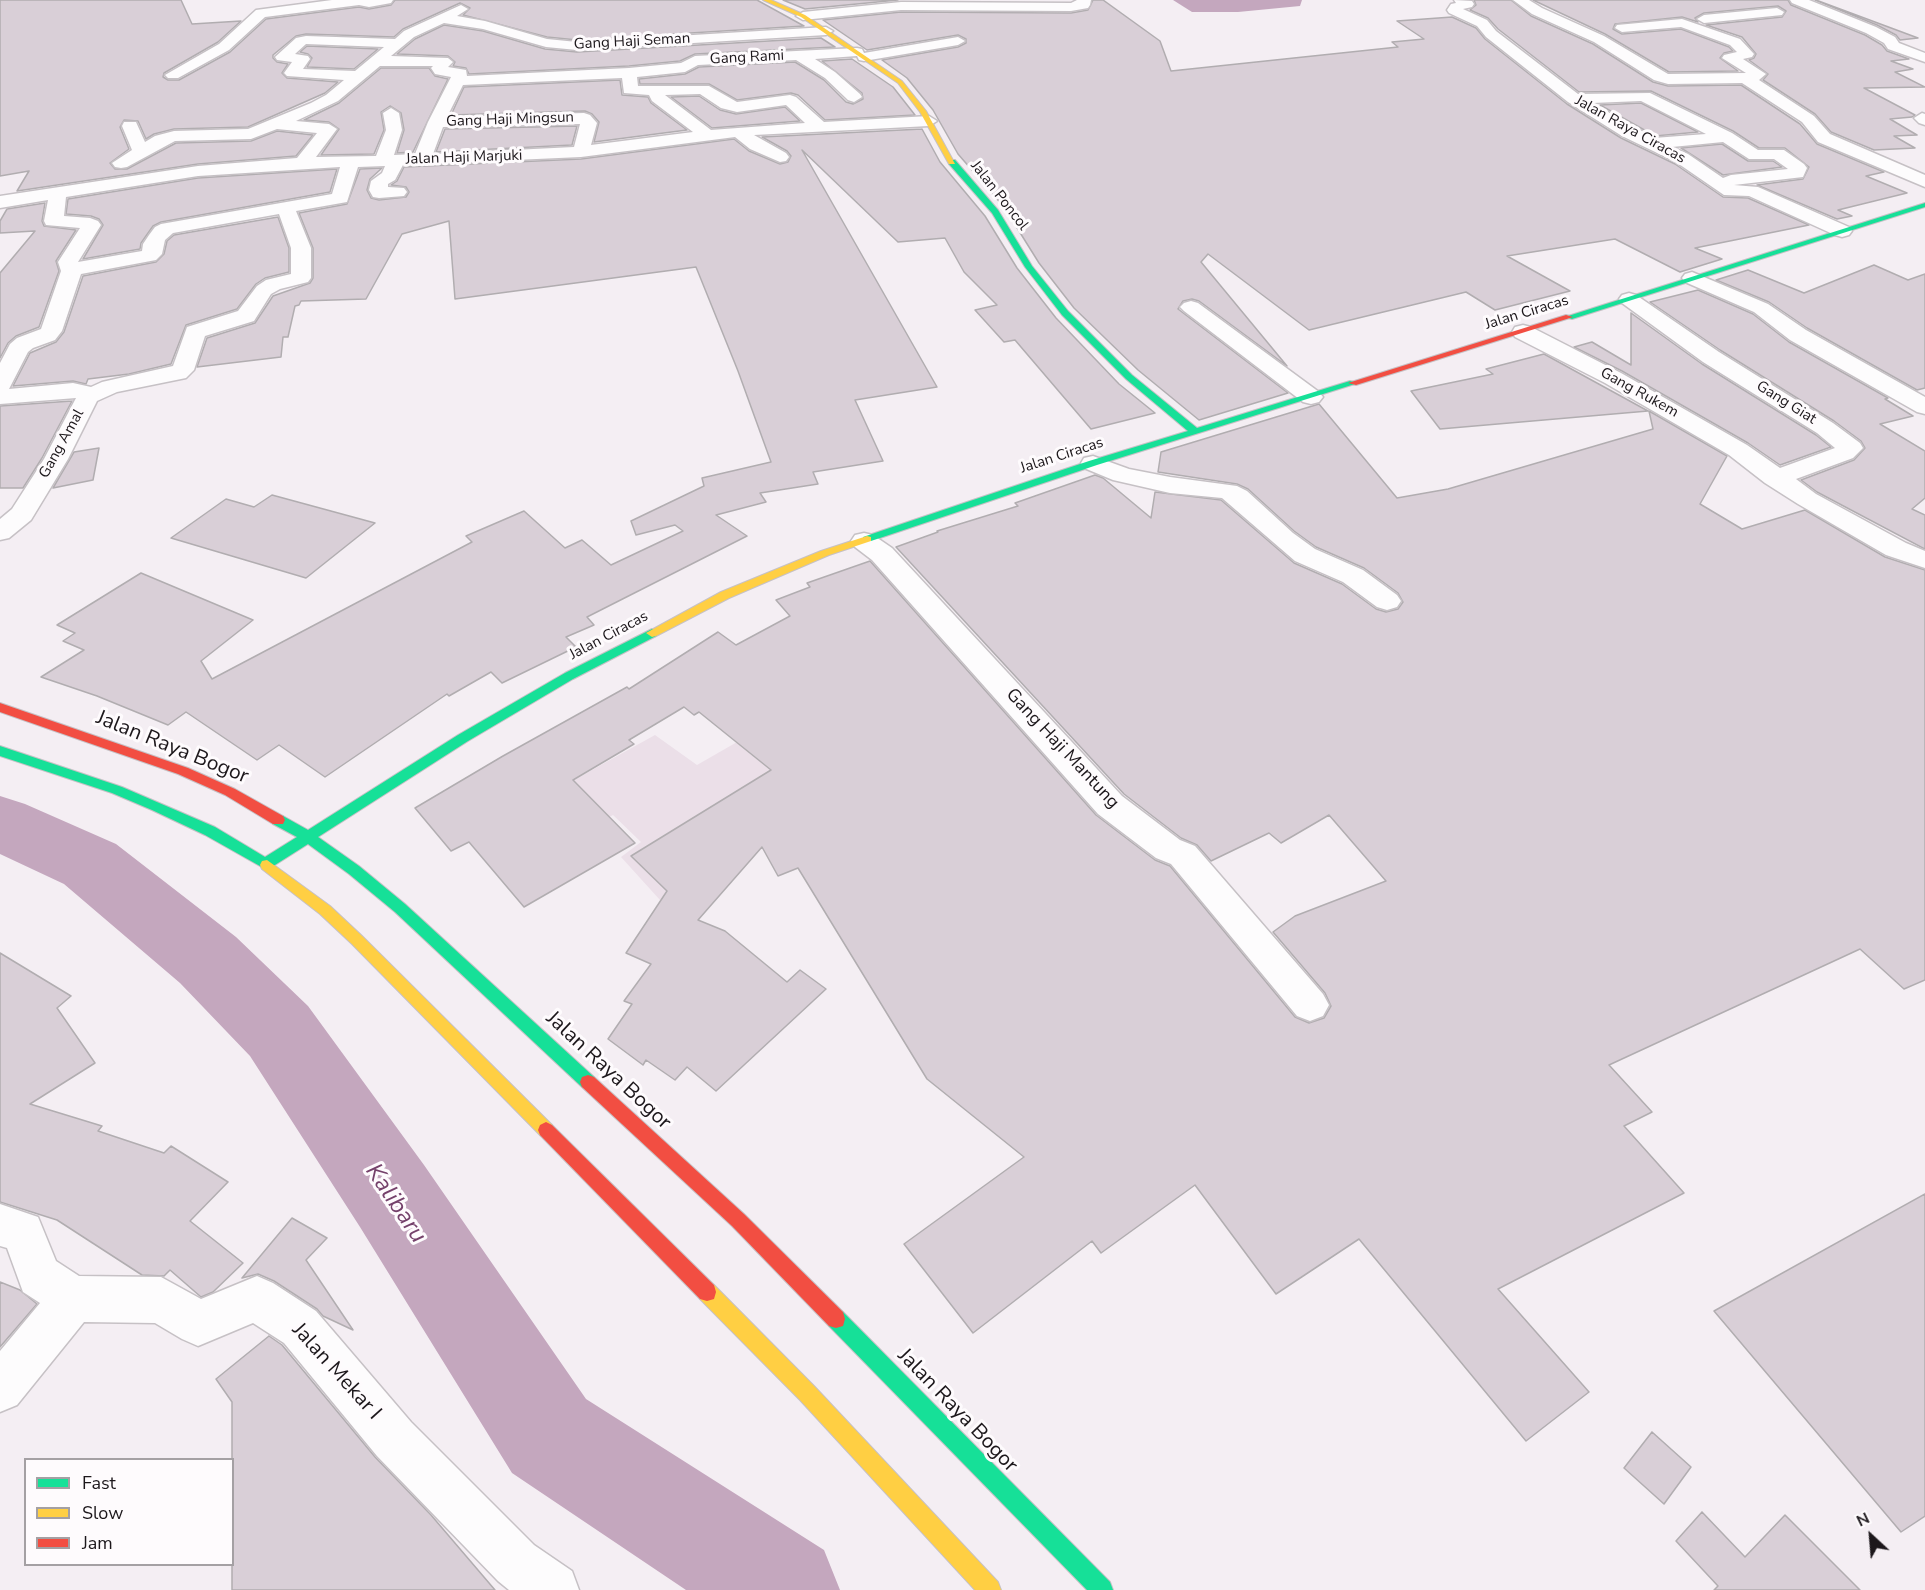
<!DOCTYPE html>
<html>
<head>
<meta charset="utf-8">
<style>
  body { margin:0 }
  #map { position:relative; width:1925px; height:1590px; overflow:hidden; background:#f4eef3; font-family:"Nunito Sans",sans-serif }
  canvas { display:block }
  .legend { position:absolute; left:24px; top:1458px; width:210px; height:108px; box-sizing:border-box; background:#fefbfd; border:2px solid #a4a0a3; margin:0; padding:8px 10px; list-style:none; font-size:18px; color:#1c171b }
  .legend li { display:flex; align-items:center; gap:12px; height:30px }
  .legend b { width:30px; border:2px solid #a4a0a3 }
  .north { position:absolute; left:1841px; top:1506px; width:60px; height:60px; -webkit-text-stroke:4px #fefbfd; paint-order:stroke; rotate:334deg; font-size:16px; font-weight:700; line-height:24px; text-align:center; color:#1c171b }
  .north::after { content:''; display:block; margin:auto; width:21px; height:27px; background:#1c171b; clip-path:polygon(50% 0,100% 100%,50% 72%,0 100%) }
</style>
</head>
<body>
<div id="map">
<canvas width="1925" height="1590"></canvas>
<ul class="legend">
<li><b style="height:8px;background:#16e098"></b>Fast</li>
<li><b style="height:8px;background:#ffcf43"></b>Slow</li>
<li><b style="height:8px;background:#f24e42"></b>Jam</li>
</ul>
<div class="north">N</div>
</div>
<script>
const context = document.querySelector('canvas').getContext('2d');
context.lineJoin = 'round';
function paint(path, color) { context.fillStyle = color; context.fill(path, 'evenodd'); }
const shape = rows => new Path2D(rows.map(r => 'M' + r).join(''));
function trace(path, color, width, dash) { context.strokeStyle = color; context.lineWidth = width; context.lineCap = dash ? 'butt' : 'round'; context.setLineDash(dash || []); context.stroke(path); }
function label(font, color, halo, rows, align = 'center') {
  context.font = font + ' "Nunito Sans",sans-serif'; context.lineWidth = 6; context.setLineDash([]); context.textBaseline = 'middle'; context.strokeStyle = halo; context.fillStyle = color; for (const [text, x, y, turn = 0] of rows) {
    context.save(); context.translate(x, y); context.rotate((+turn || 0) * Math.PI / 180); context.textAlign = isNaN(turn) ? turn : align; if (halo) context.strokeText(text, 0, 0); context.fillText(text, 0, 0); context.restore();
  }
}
const built = shape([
  [766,714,787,822,660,900,621,857,641,842,613,815,583,831,545,796,655,735,697,765,758,730]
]);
const water = shape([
  [1173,0,1302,0,1300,6,1238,12,1192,12]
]);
const river = shape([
  [0,796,25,804,116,844,236,937,308,1006,424,1165,586,1399,824,1550,840,1590,686,1590,512,1473,360,1227,250,1056,180,983,64,884,0,854,0,796]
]);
const building = shape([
  [0,0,181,0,192,24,241,21,218,42,164,73,163,77,168,80,179,80,230,52,266,19,359,7,369,9,391,5,395,0,757,0,804,26,577,40,547,37,463,15,470,8,460,3,403,29,394,37,306,34,296,36,273,55,273,58,277,62,288,64,282,73,287,78,338,82,325,93,248,127,174,129,154,134,146,139,138,121,124,120,120,127,129,149,110,163,115,169,127,169,176,143,251,141,277,131,313,135,296,156,198,164,17,191,29,171,0,176,0,0],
  [783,0,898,0,805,9,783,0],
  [1093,0,1103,0,1160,41,1171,71,1398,47,1392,42,1424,39,1397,21,1452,17,1476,28,1485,39,1567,104,1621,138,1675,164,1723,197,1748,198,1809,225,1695,248,1722,259,1680,272,1615,239,1507,256,1570,291,1495,310,1466,292,1309,330,1208,254,1201,262,1287,366,1199,301,1192,299,1183,301,1178,309,1288,393,1199,420,1138,370,1074,308,1039,263,1004,207,958,154,933,110,907,78,882,60,958,47,966,43,966,39,958,35,867,50,823,20,901,12,1071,13,1088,10,1093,0],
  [1474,0,1511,0,1531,16,1593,44,1653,82,1668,86,1741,85,1800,124,1817,144,1884,172,1866,176,1907,193,1838,210,1852,216,1837,219,1757,185,1803,179,1809,167,1785,148,1759,148,1733,131,1651,91,1579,92,1498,29,1488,18,1470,10,1476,5,1474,0],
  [1533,0,1788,0,1791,5,1865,35,1882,45,1887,51,1909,59,1891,61,1913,69,1895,72,1925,87,1864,88,1915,115,1912,117,1890,119,1917,135,1894,136,1915,148,1874,150,1831,132,1815,114,1763,80,1768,74,1749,60,1754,58,1756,54,1742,37,1706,25,1782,17,1786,11,1778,6,1704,13,1695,18,1698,22,1682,17,1615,24,1613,29,1622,34,1681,29,1729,47,1733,51,1724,53,1720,58,1738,71,1669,72,1605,34,1533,0],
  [1815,0,1816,0,1918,38,1900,40,1896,35,1877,25,1815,0],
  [444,25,483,31,545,49,577,52,821,38,835,47,695,54,680,61,629,66,469,74,466,68,453,66,455,62,448,56,397,54,415,39,444,25],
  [307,46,378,49,354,69,307,67,312,58,308,54,300,52,307,46],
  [852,59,893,87,915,115,825,120,798,95,791,93,737,100,709,84,640,84,639,79,685,74,699,67,795,62,824,80,846,102,853,104,863,99,862,93,822,61,852,59],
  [381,68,429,68,435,76,448,79,413,152,397,153,404,130,401,113,390,106,381,112,384,130,374,154,321,155,339,129,329,122,304,120,339,103,381,68],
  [620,80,622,95,648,97,651,103,687,130,594,142,599,122,592,114,585,111,451,115,464,87,620,80],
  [699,96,720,110,736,114,785,107,800,121,712,128,671,97,699,96],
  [1641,103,1698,132,1655,136,1600,105,1641,103],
  [577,126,572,145,436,152,445,129,577,126],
  [922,129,940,162,985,216,1017,268,1056,318,1119,384,1155,413,1091,429,1015,340,1004,342,975,310,997,305,964,272,945,238,898,242,802,150,937,387,855,400,883,461,813,472,818,484,760,493,766,502,716,515,747,536,587,617,594,625,566,637,576,647,502,683,491,672,449,696,447,694,325,777,279,745,257,760,186,712,168,725,97,696,41,677,84,650,63,641,75,633,57,625,141,573,253,620,201,661,212,679,472,542,466,536,524,511,565,548,582,540,611,565,683,531,675,525,636,535,631,521,704,486,702,478,771,462,738,371,696,267,455,299,449,221,402,234,366,299,301,301,299,305,295,306,288,337,283,337,281,357,197,367,207,338,255,323,273,296,310,283,313,278,313,248,299,213,347,204,360,169,382,168,370,179,367,190,371,198,379,200,406,197,409,192,406,187,391,185,397,181,404,167,581,159,734,139,749,151,780,164,788,162,791,156,787,151,762,137,922,129],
  [1722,144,1748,161,1773,161,1782,167,1723,175,1681,148,1722,144],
  [337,169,330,192,161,222,153,226,141,243,140,249,83,259,103,225,99,219,91,216,66,214,68,199,198,178,337,169],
  [45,203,42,221,44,226,76,230,56,261,59,271,39,327,16,336,8,343,0,358,0,273,35,231,0,233,0,221,7,209,45,203],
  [278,217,289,248,289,272,265,278,256,284,237,309,186,325,171,364,129,374,88,379,86,384,73,381,13,386,30,353,56,342,64,332,83,276,156,262,164,254,167,241,174,235,278,217],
  [1874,265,1908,280,1925,274,1925,388,1917,390,1807,328,1769,302,1716,280,1748,270,1804,293,1874,265],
  [1698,290,1753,314,1789,342,1888,398,1885,399,1913,416,1880,424,1925,451,1925,498,1912,509,1925,515,1925,549,1817,492,1801,480,1854,460,1865,448,1861,441,1834,421,1720,350,1650,302,1698,290],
  [1631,313,1702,364,1816,435,1831,447,1780,465,1748,443,1622,371,1574,347,1592,342,1631,365,1631,313],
  [1544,354,1648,411,1440,429,1411,391,1493,374,1486,369,1544,354],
  [72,401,42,458,23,488,0,488,0,406,72,401],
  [1319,404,1397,498,1448,489,1653,429,1649,411,1727,456,1700,504,1742,529,1805,510,1885,557,1925,570,1925,980,1904,989,1860,949,1609,1065,1652,1112,1624,1126,1684,1193,1498,1289,1589,1392,1526,1441,1359,1239,1276,1294,1195,1185,1101,1253,1092,1241,973,1333,904,1244,1024,1157,927,1079,798,868,778,876,762,847,698,920,725,931,787,982,800,970,826,989,716,1091,687,1067,675,1080,646,1060,643,1065,608,1039,632,1004,624,1001,651,964,626,953,667,891,631,856,771,770,699,712,694,715,684,707,629,740,634,744,573,780,635,843,524,907,469,842,451,851,415,808,503,756,627,687,629,689,718,632,736,645,790,616,776,600,810,587,807,583,870,561,1096,815,1155,860,1170,866,1295,1017,1309,1023,1324,1018,1331,1006,1325,993,1273,932,1295,916,1386,881,1329,815,1281,843,1269,833,1211,861,1197,845,1181,838,1124,794,896,547,938,532,937,531,1018,506,1015,503,1095,475,1103,478,1151,518,1155,492,1221,500,1294,563,1342,584,1376,609,1386,612,1398,609,1403,602,1398,593,1364,568,1316,547,1294,531,1248,489,1237,484,1158,472,1161,452,1319,404],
  [99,448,93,480,53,488,74,452,99,448],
  [272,495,375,523,306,578,171,538,226,499,254,507,272,495],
  [0,953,71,996,57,1008,95,1063,30,1104,102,1126,98,1131,164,1153,171,1146,228,1182,190,1221,243,1263,213,1292,201,1297,170,1270,164,1276,142,1275,57,1220,0,1202,0,953],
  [1925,1194,1925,1516,1901,1532,1714,1311,1925,1194],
  [292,1218,327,1238,306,1260,353,1330,323,1316,317,1309,274,1281,258,1274,242,1278,292,1218],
  [0,1282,20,1290,37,1304,0,1347,0,1282],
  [269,1336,282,1345,375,1457,431,1515,495,1590,232,1590,232,1402,216,1379,269,1336],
  [1652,1432,1691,1467,1664,1504,1624,1468,1652,1432],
  [1702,1512,1745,1557,1785,1515,1860,1590,1714,1590,1718,1586,1676,1541,1702,1512]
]);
const street = shape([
  [332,0,393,0,391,3,369,7,359,5,265,17,229,50,178,78,168,78,165,75,219,44,256,10,332,0],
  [1077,0,1091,0,1090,5,1088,8,1071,11,901,10,803,20,796,16,803,12,901,2,1071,3,1077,0],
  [1454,0,1472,1,1474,4,1472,7,1463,9,1487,20,1496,31,1578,94,1650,93,1732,133,1758,150,1784,150,1804,164,1807,168,1803,177,1734,185,1758,187,1849,227,1852,231,1849,235,1842,237,1835,235,1749,196,1724,195,1676,162,1622,136,1568,102,1486,37,1477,26,1449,13,1447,10,1451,4,1456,3,1454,0],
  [1641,101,1706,134,1654,138,1592,103,1641,101],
  [1723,142,1749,159,1774,159,1788,169,1731,175,1723,178,1688,154,1672,147,1723,142],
  [1513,0,1529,0,1542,8,1604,36,1668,74,1746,73,1722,58,1724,55,1737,52,1730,45,1681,27,1622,32,1615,28,1617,25,1682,19,1740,39,1754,54,1752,57,1743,59,1766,74,1759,80,1814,116,1830,134,1925,175,1925,187,1818,142,1802,122,1742,83,1668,84,1654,80,1594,42,1532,14,1513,0],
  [1790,0,1809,0,1876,27,1895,37,1899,43,1925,53,1925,62,1888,49,1884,43,1866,33,1792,3,1790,0],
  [461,5,468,9,457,16,485,21,547,39,577,42,826,27,833,31,826,35,577,50,546,47,483,29,444,23,414,37,391,56,448,58,453,62,448,67,466,70,467,76,629,68,681,63,695,56,857,48,862,49,864,53,958,37,965,41,958,45,864,61,859,60,857,56,815,59,835,72,860,94,862,97,854,102,848,100,825,78,796,60,698,65,685,72,637,77,638,86,709,86,737,102,790,95,796,97,824,122,929,116,937,121,929,126,754,135,786,153,789,157,786,161,780,162,750,149,735,137,581,157,403,165,395,180,388,184,388,187,404,188,407,192,404,196,379,198,373,197,369,190,371,181,382,173,385,166,358,167,347,202,296,211,311,248,311,278,308,282,280,289,271,294,254,321,205,336,194,370,186,378,117,392,97,401,68,459,31,520,9,538,0,540,0,519,12,509,44,459,76,398,0,404,0,363,10,344,17,338,41,329,61,271,58,262,80,228,46,225,44,221,48,200,0,208,0,196,198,166,297,158,317,133,277,129,251,139,175,141,127,167,121,168,115,167,112,163,132,150,122,126,124,122,136,122,145,142,155,136,174,131,248,129,311,103,326,95,344,80,287,76,284,73,292,62,277,60,275,57,296,38,306,36,395,39,404,31,461,5],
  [306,44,384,47,355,71,303,69,310,59,308,56,295,54,306,44],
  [380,66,433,66,431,68,435,74,451,77,428,122,415,154,394,155,402,130,399,113,391,108,383,113,386,130,376,156,316,157,337,129,329,124,296,121,338,101,380,66],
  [622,78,624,93,649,95,652,101,693,132,591,145,597,123,590,115,584,113,447,117,463,85,622,78],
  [700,94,721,108,737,112,786,105,805,123,711,130,665,95,700,94],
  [580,124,574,147,433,154,443,127,580,124],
  [340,167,332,194,161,224,155,227,149,235,143,244,142,251,78,262,101,225,98,221,90,218,64,216,66,197,198,176,340,167],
  [279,214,291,248,291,274,266,280,257,286,238,311,187,327,173,366,102,382,91,387,73,383,9,389,28,352,33,348,55,340,62,331,81,274,156,260,162,254,165,240,173,233,279,214],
  [1777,8,1784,12,1782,15,1704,23,1697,19,1704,15,1777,8],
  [1922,113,1925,114,1925,125,1919,123,1914,118,1922,113],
  [1692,272,1768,304,1806,330,1925,397,1925,414,1917,412,1790,340,1754,312,1685,282,1682,278,1685,274,1692,272],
  [1629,293,1636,295,1719,352,1833,423,1860,443,1863,448,1853,458,1796,479,1816,494,1906,543,1925,551,1925,568,1886,555,1798,504,1765,483,1729,455,1605,383,1515,337,1512,332,1515,327,1523,325,1531,327,1621,373,1747,445,1780,468,1835,448,1817,433,1703,362,1622,303,1619,299,1622,295,1629,293],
  [1191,301,1198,303,1319,392,1323,397,1319,402,1311,404,1303,402,1184,311,1180,307,1184,303,1191,301],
  [1093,456,1129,469,1170,477,1237,486,1247,491,1293,533,1315,549,1363,570,1397,595,1401,601,1397,607,1387,610,1377,607,1343,582,1295,561,1222,498,1170,493,1113,480,1084,468,1081,463,1084,458,1093,456],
  [864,533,873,535,892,548,1122,796,1180,840,1195,846,1323,994,1329,1005,1323,1016,1310,1021,1297,1016,1171,864,1156,858,1098,814,872,560,855,547,851,541,855,535,864,533],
  [0,1204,38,1217,56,1261,79,1276,161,1277,201,1299,257,1276,273,1283,316,1311,411,1422,534,1545,572,1571,579,1590,509,1590,498,1581,377,1456,284,1343,253,1323,198,1346,182,1339,155,1323,84,1322,17,1405,0,1412,0,1351,40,1303,23,1292,7,1248,0,1246,0,1204]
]);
const fast = shape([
  [949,160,955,160,998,210,1032,266,1068,311,1132,375,1197,428,1350,381,1358,383,1097,465,871,541,863,541,863,537,1089,461,1188,431,1126,379,1062,315,1025,267,992,213,949,164,949,160],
  [1925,203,1925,207,1572,319,1565,317,1925,203],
  [652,629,658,633,656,636,573,679,468,741,318,837,359,866,405,904,594,1077,596,1082,594,1087,588,1089,582,1087,395,912,349,874,308,844,267,870,205,835,152,810,112,793,0,756,0,746,122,787,215,827,265,857,297,837,273,824,271,820,273,816,283,816,308,830,458,735,565,673,652,629],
  [836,1310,843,1312,1110,1582,1113,1590,1087,1590,829,1326,827,1319,829,1312,836,1310]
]);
const slow = shape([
  [763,0,771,0,805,15,902,81,926,111,955,164,949,164,920,112,898,83,801,17,763,0],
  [867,536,871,537,871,541,829,555,729,598,656,636,652,637,646,633,721,592,821,551,867,536],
  [267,860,330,906,362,936,552,1125,554,1130,552,1135,546,1138,540,1135,352,944,320,914,262,869,260,865,262,861,267,860],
  [707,1283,714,1285,814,1386,998,1582,1001,1590,975,1590,800,1400,700,1299,698,1292,700,1285,707,1283]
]);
const jam = shape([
  [1566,315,1573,317,1356,385,1348,383,1566,315],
  [0,703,188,768,235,789,283,816,285,820,283,824,273,824,225,795,178,774,0,712,0,703],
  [588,1075,594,1077,744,1214,843,1312,845,1319,843,1326,836,1328,829,1326,732,1226,582,1087,580,1082,582,1077,588,1075],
  [546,1122,552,1125,714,1285,716,1292,714,1299,707,1301,700,1299,540,1135,538,1130,540,1125,546,1122]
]);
const farStreetnames = [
  ["Gang Haji Seman",632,42,-3],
  ["Gang Rami",747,58,-3],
  ["Gang Haji Mingsun",510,120,-2],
  ["Jalan Raya Ciracas",1630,130,29],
  ["Jalan Haji Marjuki",464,158,-2],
  ["Jalan Poncol",999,196,52],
  ["Jalan Ciracas",1527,313,-17],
  ["Gang Rukem",1639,393,29],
  ["Gang Giat",1786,403,32],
  ["Gang Amal",62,444,-61],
  ["Jalan Ciracas",1062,456,-18],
  ["Jalan Ciracas",609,636,-28]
];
const streetNames = [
  ["Gang Haji Mantung",1062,749,47]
];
const nearStreetnames = [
  ["Jalan Raya Bogor",172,748,22],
  ["Jalan Raya Bogor",608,1071,43],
  ["Jalan Mekar I",336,1372,48],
  ["Jalan Raya Bogor",957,1411,46]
];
const nearWaternames = [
  ["Kalibaru",395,1204,56]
];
paint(built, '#ebdfe8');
paint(water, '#c4a7be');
paint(river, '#c4a7be');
paint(building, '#d9cfd7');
trace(building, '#b1adb0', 1.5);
trace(street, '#c6c1c5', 3);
trace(fast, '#c6c1c5', 2);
trace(slow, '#c6c1c5', 2);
trace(jam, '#c6c1c5', 2);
paint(street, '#fdfcfd');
paint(fast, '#16e098');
paint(slow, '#ffcf43');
paint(jam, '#f24e42');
label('15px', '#1c171b', '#fefbfd', farStreetnames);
label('18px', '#1c171b', '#fefbfd', streetNames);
label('21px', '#1c171b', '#fefbfd', nearStreetnames);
label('italic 24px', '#75416b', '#fefbfd', nearWaternames);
</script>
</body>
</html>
